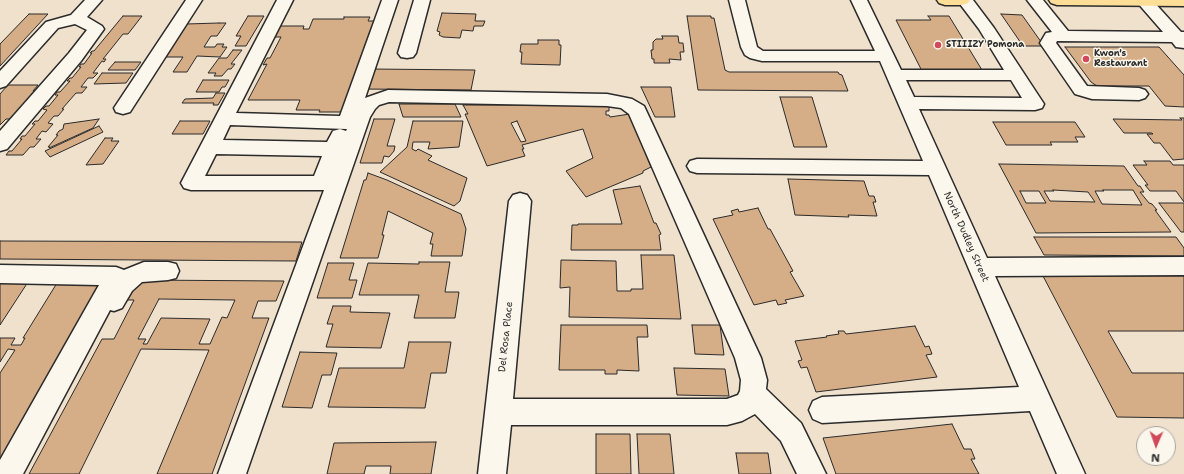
<!DOCTYPE html>
<html>
<head>
<meta charset="utf-8">
<style>
  body { margin:0 }
  #map { position:relative; width:1184px; height:474px; overflow:hidden; background:#f0e1cd; font-family:"Shantell Sans",sans-serif }
  canvas { display:block }
  .north { position:absolute; left:1136px; top:426px; width:40px; height:40px; box-sizing:border-box; background:#fbf7ec; border:1px solid #a8a59f; border-radius:50%; rotate:182deg; font-size:11px; font-weight:700; line-height:16px; text-align:center; color:#2b2b2b }
  .north::after { content:''; display:block; margin:auto; width:14px; height:18px; background:#d1495b; clip-path:polygon(50% 0,100% 100%,50% 72%,0 100%) }
</style>
</head>
<body>
<div id="map">
<canvas width="1184" height="474"></canvas>
<div class="north">N</div>
</div>
<script>
const context = document.querySelector('canvas').getContext('2d');
context.lineJoin = 'round';
function paint(path, color) { context.fillStyle = color; context.fill(path, 'evenodd'); }
const shape = rows => new Path2D(rows.map(r => 'M' + r).join(''));
function trace(path, color, width, dash) { context.strokeStyle = color; context.lineWidth = width; context.lineCap = dash ? 'butt' : 'round'; context.setLineDash(dash || []); context.stroke(path); }
function label(font, color, halo, rows, align = 'center') {
  context.font = font + ' "Shantell Sans",sans-serif'; context.lineWidth = 3; context.setLineDash([]); context.textBaseline = 'middle'; context.strokeStyle = halo; context.fillStyle = color; for (const [text, x, y, turn = 0] of rows) {
    context.save(); context.translate(x, y); context.rotate((+turn || 0) * Math.PI / 180); context.textAlign = isNaN(turn) ? turn : align; if (halo) context.strokeText(text, 0, 0); context.fillText(text, 0, 0); context.restore();
  }
}
const building = shape([
  [442,13,476,14,475,21,485,21,483,26,474,26,473,31,462,30,460,38,443,37,439,35,440,32,437,31,442,13],
  [29,14,48,14,0,66,0,44,29,14],
  [1001,14,1022,15,1044,46,1023,46,1001,14],
  [123,16,142,16,128,34,123,34,103,59,106,59,104,62,102,61,93,73,98,73,93,78,88,78,81,87,87,87,82,93,76,93,62,109,64,109,58,116,54,116,48,123,53,124,46,132,42,131,36,139,41,139,34,147,30,147,23,155,6,155,9,151,12,151,22,139,20,139,22,136,25,136,35,124,32,124,35,121,38,121,47,110,43,109,46,106,49,106,58,95,55,95,57,92,60,92,70,81,67,81,70,78,72,78,81,67,79,67,81,64,84,64,92,53,90,53,92,51,94,51,123,16],
  [248,16,264,16,246,46,235,46,241,36,236,36,248,16],
  [687,16,711,16,711,18,714,18,725,70,729,72,838,72,839,74,842,75,848,91,698,90,687,16],
  [928,16,949,16,982,70,959,70,960,73,923,73,896,20,931,20,928,16],
  [344,17,370,17,368,21,374,21,360,59,362,59,342,112,319,112,320,110,296,110,300,100,248,100,267,64,263,65,267,58,270,58,281,37,274,37,280,26,304,26,303,29,309,29,313,19,344,19,344,17],
  [219,23,226,23,217,36,211,36,204,47,215,47,217,44,224,44,222,47,227,47,220,57,197,56,187,72,173,72,183,57,163,57,186,24,219,23],
  [662,36,678,36,679,43,683,43,684,52,680,52,681,60,669,59,670,63,654,63,654,59,652,59,651,50,653,50,653,42,656,39,663,39,662,36],
  [538,40,559,40,559,45,561,45,560,65,521,64,522,52,520,52,521,44,538,44,538,40],
  [1065,47,1159,47,1184,75,1184,107,1165,106,1149,86,1097,86,1091,82,1065,47],
  [233,50,242,50,231,64,235,64,231,69,228,69,222,76,214,76,216,73,208,73,219,58,227,58,233,50],
  [115,62,141,62,135,70,108,70,115,62],
  [370,69,475,70,471,90,362,89,370,69],
  [102,73,133,73,126,83,94,84,102,73],
  [203,80,229,80,225,87,222,87,219,92,196,92,203,80],
  [8,85,38,85,33,91,35,91,10,119,6,119,0,125,0,94,8,85],
  [641,87,671,87,675,117,655,117,641,87],
  [216,93,225,93,218,105,213,105,214,103,182,103,185,99,213,98,216,93],
  [780,97,812,97,827,147,794,147,780,97],
  [399,104,455,104,461,117,403,117,399,104],
  [463,105,609,105,609,111,606,111,606,115,609,115,610,117,630,114,651,167,643,171,643,173,586,197,566,171,593,158,583,129,522,145,524,149,522,149,525,156,487,166,465,114,468,114,463,105],
  [517,121,526,141,521,142,511,123,517,121],
  [1180,118,1184,118,1184,159,1173,160,1160,143,1154,143,1147,134,1153,134,1152,133,1124,133,1113,119,1182,120,1180,118],
  [99,119,93,128,49,148,50,147,48,147,58,135,56,135,59,131,63,129,64,124,99,119],
  [374,119,395,119,387,146,395,146,394,151,389,157,384,156,382,163,360,163,374,119],
  [180,121,210,121,203,134,172,134,180,121],
  [413,121,463,121,459,147,428,149,430,142,413,142,412,149,416,151,418,149,432,156,428,160,467,178,460,201,454,206,380,172,407,147,413,121],
  [993,122,1075,122,1085,137,1075,137,1078,142,1050,142,1052,145,1006,145,993,122],
  [99,126,103,132,50,157,45,151,99,126],
  [105,138,113,138,111,141,119,141,103,164,86,165,105,138],
  [1144,161,1170,161,1173,165,1184,165,1184,202,1176,191,1150,191,1145,185,1148,185,1133,165,1147,165,1144,161],
  [999,164,1124,166,1138,186,1140,186,1144,192,1140,192,1149,203,1152,204,1157,210,1155,210,1171,232,1036,233,999,164],
  [1053,190,1088,192,1095,202,1050,201,1044,191,1054,191,1053,190],
  [1103,190,1133,190,1142,205,1102,204,1095,191,1104,191,1103,190],
  [1020,191,1039,191,1046,203,1026,203,1020,191],
  [368,173,387,180,461,214,466,229,462,256,431,256,433,244,430,244,433,233,388,211,382,235,384,235,378,258,340,258,364,180,366,180,368,173],
  [788,179,864,181,869,196,874,196,876,202,873,202,877,216,848,215,849,217,795,215,788,179],
  [640,186,654,223,656,223,661,234,659,235,661,250,571,250,572,225,578,225,578,224,622,224,613,190,640,186],
  [1159,203,1184,203,1184,232,1181,232,1159,203],
  [758,208,768,229,770,229,793,271,790,272,804,296,785,300,787,303,778,305,776,300,754,305,713,219,733,215,731,211,738,209,739,212,758,208],
  [1034,237,1176,237,1184,248,1184,256,1044,255,1034,237],
  [0,241,302,242,296,261,0,259,0,241],
  [641,255,674,255,681,319,569,317,570,287,560,288,561,260,616,261,617,291,631,291,631,289,643,289,641,255],
  [419,262,450,262,445,292,459,292,455,318,414,318,419,295,359,295,368,263,419,264,419,262],
  [328,263,354,263,349,280,357,280,352,298,317,298,328,263],
  [1043,276,1184,276,1184,331,1108,331,1132,373,1184,373,1184,418,1117,417,1043,276],
  [136,280,284,281,276,301,258,301,252,318,269,318,212,474,157,474,209,350,141,349,79,474,29,474,102,339,114,339,134,300,125,300,136,280],
  [159,299,235,300,227,318,222,317,210,344,199,344,210,319,161,318,147,344,143,344,146,339,138,339,159,299],
  [0,282,28,282,0,325,0,282],
  [57,283,104,283,0,471,0,373,15,350,8,349,0,362,0,338,15,338,11,345,21,345,25,338,23,338,57,283],
  [333,306,351,306,350,312,390,313,381,348,326,347,333,324,327,324,333,306],
  [561,325,647,325,648,337,637,337,639,371,617,370,617,374,605,374,605,370,559,370,561,325],
  [692,325,720,325,724,355,695,354,692,325],
  [915,326,925,347,929,346,932,354,926,355,937,377,816,392,807,367,801,368,798,361,802,360,795,341,827,337,826,336,839,334,838,331,844,331,846,334,915,326],
  [409,342,451,342,446,373,431,373,425,408,328,407,339,368,404,368,409,342],
  [300,352,337,353,331,375,322,375,312,408,282,407,300,352],
  [674,368,725,369,729,396,677,395,674,368],
  [952,424,964,449,971,449,975,459,971,459,979,474,836,474,823,438,952,424],
  [596,434,630,434,631,474,596,474,596,434],
  [637,434,670,434,674,474,639,474,637,434],
  [436,442,431,474,390,474,391,466,366,466,364,474,327,474,334,443,436,442],
  [736,453,768,453,771,474,739,474,736,453]
]);
const minor = shape([
  [85,0,102,0,87,17,102,26,104,29,81,61,7,149,0,151,0,131,69,53,87,30,75,24,58,28,6,86,0,88,0,71,46,22,71,15,85,0],
  [186,0,202,0,130,112,123,114,116,112,114,108,186,0],
  [277,0,293,0,236,113,340,116,382,0,398,0,365,98,388,90,607,94,632,99,644,106,761,358,767,380,766,389,801,423,826,474,797,474,781,441,755,414,742,421,727,425,511,425,506,474,478,474,509,201,513,195,520,193,527,195,531,201,513,399,727,399,738,395,740,391,741,380,735,358,629,114,621,108,607,106,389,102,379,105,375,109,370,117,246,474,218,474,324,190,191,190,184,188,181,183,277,0],
  [230,125,346,129,347,129,346,131,340,129,333,131,327,142,223,140,230,125],
  [216,154,322,156,314,176,205,176,216,154],
  [414,0,430,0,416,53,413,57,407,58,401,57,398,53,414,0],
  [729,0,745,0,757,47,763,51,875,51,851,0,867,0,901,70,1004,70,979,29,957,0,973,0,994,28,1044,104,1042,108,1035,110,919,109,987,258,1184,257,1184,275,995,276,1085,474,1057,474,1030,411,822,423,813,419,809,410,813,401,822,397,1019,387,929,175,697,173,690,171,687,166,690,161,697,159,923,161,880,61,762,61,750,58,745,55,741,47,729,0],
  [906,80,1011,80,1022,98,914,97,906,80],
  [1027,0,1043,0,1068,31,1163,32,1136,1,1152,0,1181,32,1184,32,1184,48,1176,47,1172,42,1057,41,1056,43,1087,86,1139,88,1145,90,1148,94,1145,98,1139,100,1092,99,1075,94,1040,43,1046,33,1052,32,1027,0],
  [144,262,168,262,176,264,179,271,176,278,168,280,142,282,132,291,122,308,114,311,110,310,23,474,0,474,0,460,99,285,0,283,0,265,116,267,124,270,144,262]
]);
const major = shape([
  [937,0,970,0,968,3,962,5,945,5,939,3,937,0],
  [1049,0,1184,0,1184,6,1057,5,1051,3,1049,0]
]);
const markers = [
  [938,45,4,"#d1495b"],
  [1086,59,4,"#d1495b"]
];
const farPoinames = [
  ["STIIIZY Pomona",946,45],
  ["Kwon's",1094,54],
  ["Restaurant",1094,64]
];
const streetNames = [
  ["North Dudley Street",966,237,66],
  ["Del Rosa Place",506,337,-84]
];
paint(building, '#d5ad86');
trace(building, '#2b2b2b', 1);
trace(minor, '#2b2b2b', 3);
trace(major, '#2b2b2b', 3);
paint(minor, '#fbf7ec');
paint(major, '#fede96');
for (const [x, y, r, color] of markers) { const dot = new Path2D(); dot.arc(x, y, r, 0, 2 * Math.PI); context.fillStyle = color; context.fill(dot); trace(dot, '#fbf7ec', 1.5); }
label('bold 9px', '#2b2b2b', '#fbf7ec', farPoinames, 'left');
label('10px', '#2b2b2b', '#fbf7ec', streetNames);
</script>
</body>
</html>
